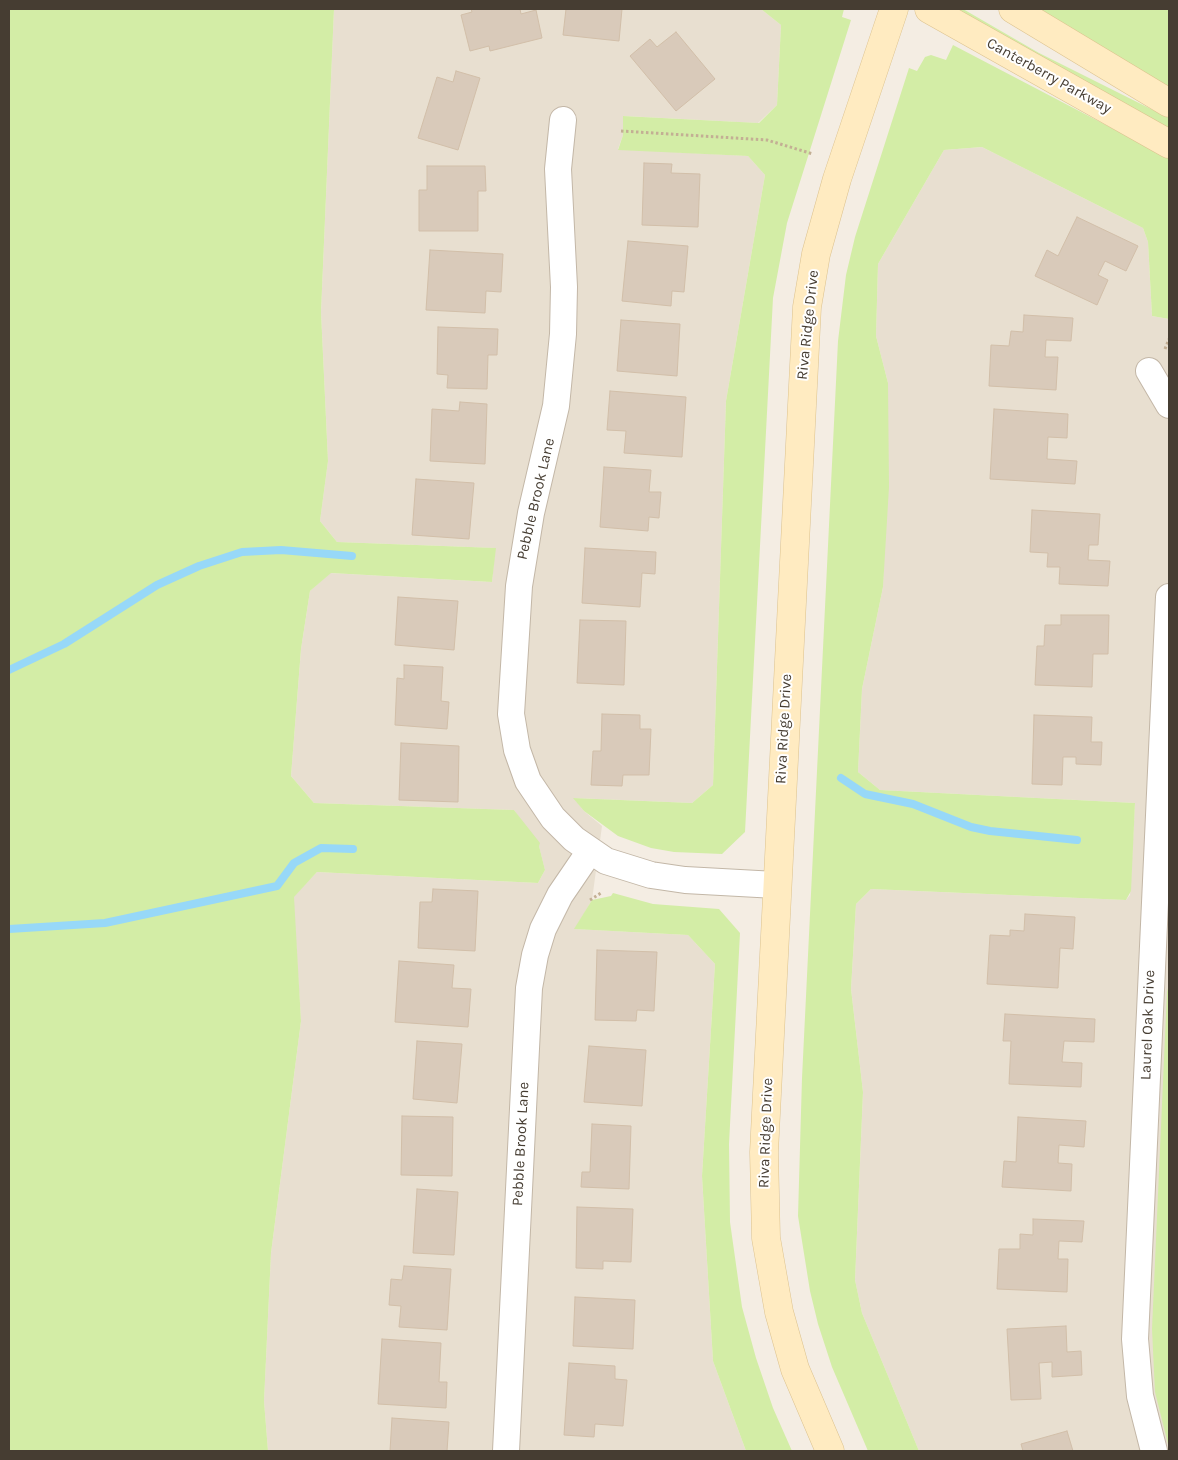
<!DOCTYPE html>
<html>
<head>
<meta charset="utf-8">
<style>
  body { margin:0 }
  #map { position:relative; width:1178px; height:1460px; overflow:hidden; background:#f4ede3; font-family:Karla,sans-serif }
  canvas { display:block }
  .frame { position:absolute; inset:0; border:10px solid #463d32; pointer-events:none }
</style>
</head>
<body>
<div id="map">
<canvas width="1178" height="1460"></canvas>
<div class="frame"></div>
</div>
<script>
const context = document.querySelector('canvas').getContext('2d');
context.lineJoin = 'round';
function paint(path, color) { context.fillStyle = color; context.fill(path, 'evenodd'); }
const shape = rows => new Path2D(rows.map(r => 'M' + r).join(''));
function trace(path, color, width, dash) { context.strokeStyle = color; context.lineWidth = width; context.lineCap = dash ? 'butt' : 'round'; context.setLineDash(dash || []); context.stroke(path); }
function label(font, color, halo, rows, align = 'center') {
  context.font = font + ' Karla,sans-serif'; context.lineWidth = 4; context.setLineDash([]); context.textBaseline = 'middle'; context.strokeStyle = halo; context.fillStyle = color; for (const [text, x, y, turn = 0] of rows) {
    context.save(); context.translate(x, y); context.rotate((+turn || 0) * Math.PI / 180); context.textAlign = isNaN(turn) ? turn : align; if (halo) context.strokeText(text, 0, 0); context.fillText(text, 0, 0); context.restore();
  }
}
const residential = shape([
  [334,9,761,9,781,25,777,105,758,123,624,116,623,135,618,149,748,156,765,175,726,401,713,785,692,803,574,798,584,811,602,826,592,900,575,929,688,935,715,964,702,1176,713,1361,746,1451,268,1451,264,1401,271,1253,301,1021,293,897,317,872,538,883,545,870,539,846,514,810,314,803,291,776,301,649,310,591,330,573,492,582,495,548,337,542,320,521,328,461,321,312],
  [982,147,1143,228,1148,242,1152,316,1169,319,1169,1451,919,1451,862,1313,855,1280,863,1092,851,989,856,904,871,889,1126,900,1130,895,1135,803,880,790,858,772,862,689,883,587,888,383,876,336,878,264,944,150]
]);
const green = shape([
  [9,9,334,9,321,312,328,461,320,521,337,542,496,548,492,582,331,573,310,591,301,649,291,776,314,803,514,810,540,843,539,846,545,870,538,883,317,872,294,897,301,1021,271,1253,264,1401,268,1451,9,1451],
  [761,9,844,9,842,17,851,20,787,223,773,298,745,832,722,854,674,852,651,848,618,836,584,811,573,798,692,803,713,785,726,401,765,175,748,156,618,150,623,135,623,116,759,123,777,105,781,25],
  [953,9,963,9,1039,53,1169,118,1169,133],
  [1040,9,1169,9,1169,92,1097,45],
  [953,45,1169,158,1169,319,1152,316,1148,242,1143,228,982,147,944,150,878,264,876,336,888,383,889,487,883,587,862,689,858,772,880,790,1135,803,1131,891,1126,900,871,889,856,904,851,989,863,1092,855,1280,862,1313,919,1451,868,1451,832,1367,818,1324,810,1291,798,1216,802,1078,838,341,846,275,855,237,909,68,917,71,925,57,931,55,946,60],
  [613,893,653,904,719,909,740,933,729,1144,730,1222,742,1307,756,1358,773,1408,792,1451,746,1451,713,1361,702,1176,715,964,688,935,574,929,592,900,611,896],
  [1169,984,1169,1448,1155,1392,1152,1329,1167,992]
]);
const stream = shape([
  [9,670,64,644,157,585,199,566,242,552,281,550,352,556],
  [841,778,865,794,913,804,971,827,990,831,1077,840],
  [9,929,105,923,277,886,294,863,321,848,353,849]
]);
const building = shape([
  [471,9,520,9,521,14,536,10,542,38,490,51,489,46,470,51,461,15,472,12,471,9],
  [566,9,622,9,619,41,563,35,566,9],
  [676,32,715,79,676,111,630,56,650,39,657,47,676,32],
  [456,71,480,78,458,150,418,138,437,77,453,82,456,71],
  [644,163,672,164,671,173,700,174,698,227,642,225,644,163],
  [427,166,485,166,486,191,478,191,478,231,419,231,419,190,427,190,427,166],
  [1077,217,1138,246,1126,271,1105,261,1098,275,1108,280,1097,305,1035,276,1047,250,1058,256,1077,217],
  [628,241,688,246,684,292,672,291,671,306,622,301,628,241],
  [430,250,503,254,501,292,486,291,485,313,426,310,430,250],
  [1024,315,1073,318,1071,341,1046,340,1045,357,1058,357,1056,390,989,386,991,345,1009,346,1011,331,1023,332,1024,315],
  [621,320,680,324,677,376,617,371,621,320],
  [438,327,498,329,497,355,488,355,487,389,447,388,448,375,437,374,438,327],
  [610,391,686,397,682,457,624,453,626,431,607,430,610,391],
  [460,402,487,404,485,464,430,461,432,409,459,411,460,402],
  [994,409,1068,414,1067,438,1048,437,1047,459,1077,461,1075,484,990,479,994,409],
  [604,467,651,470,649,492,661,492,659,518,649,517,648,531,600,527,604,467],
  [416,479,474,483,469,539,412,535,416,479],
  [1032,510,1100,514,1098,545,1089,545,1088,560,1110,561,1108,586,1059,584,1060,567,1047,567,1048,553,1030,552,1032,510],
  [585,548,656,552,655,574,642,573,640,607,582,603,585,548],
  [398,597,458,601,454,650,395,645,398,597],
  [1061,615,1109,615,1108,654,1093,654,1092,687,1035,685,1037,646,1044,646,1045,625,1061,625,1061,615],
  [580,620,626,621,624,685,577,683,580,620],
  [404,665,443,667,441,701,449,702,447,729,395,725,397,678,404,679,404,665],
  [602,714,640,715,640,729,651,729,649,775,623,775,622,786,591,785,593,751,601,751,602,714],
  [1034,715,1092,717,1091,742,1102,742,1101,765,1076,764,1076,757,1063,757,1062,785,1032,784,1034,715],
  [401,743,459,746,458,802,399,800,401,743],
  [433,889,478,891,475,951,418,948,420,902,432,902,433,889],
  [1025,914,1075,917,1073,949,1060,948,1058,988,987,984,990,935,1010,936,1010,930,1024,931,1025,914],
  [597,950,657,952,654,1011,637,1010,636,1021,595,1020,597,950],
  [399,961,454,965,452,988,471,989,468,1027,395,1022,399,961],
  [1005,1014,1095,1019,1094,1042,1064,1041,1062,1062,1082,1063,1081,1087,1009,1084,1011,1041,1003,1041,1005,1014],
  [417,1041,462,1044,457,1103,413,1099,417,1041],
  [589,1046,646,1050,642,1106,584,1102,589,1046],
  [402,1116,453,1117,452,1176,401,1175,402,1116],
  [1018,1117,1086,1121,1084,1147,1059,1145,1058,1163,1072,1164,1071,1191,1002,1187,1004,1161,1016,1162,1018,1117],
  [592,1124,631,1126,629,1189,581,1187,582,1172,590,1172,592,1124],
  [417,1189,458,1192,454,1255,413,1253,417,1189],
  [577,1207,633,1209,631,1262,603,1261,603,1269,576,1268,577,1207],
  [1033,1219,1084,1221,1082,1242,1059,1241,1058,1259,1068,1259,1067,1292,997,1289,999,1249,1020,1249,1020,1234,1033,1235,1033,1219],
  [404,1266,451,1269,447,1330,399,1327,401,1306,389,1305,391,1279,402,1280,404,1266],
  [575,1297,635,1300,633,1349,573,1346,575,1297],
  [1066,1326,1067,1352,1081,1351,1082,1375,1052,1377,1052,1362,1039,1363,1041,1399,1011,1400,1007,1329,1066,1326],
  [382,1339,441,1343,439,1382,447,1382,446,1408,378,1404,382,1339],
  [569,1363,615,1366,615,1379,627,1380,623,1426,595,1424,594,1437,564,1435,569,1363],
  [392,1418,449,1422,447,1451,390,1451,392,1418],
  [1067,1431,1073,1451,1023,1451,1021,1444,1067,1431]
]);
const path = shape([
  [621,131,767,140,813,154],
  [1165,349,1169,339],
  [590,900,601,893]
]);
const street = shape([
  [563,120,558,169,564,287,563,334,556,406,531,513,519,586,511,714,517,750,528,781,553,818,574,839,606,861,651,875,685,880,776,885],
  [1149,371,1169,405],
  [506,1451,529,988,535,955,543,929,560,895,590,851],
  [1154,1451,1140,1396,1135,1339,1169,597]
]);
const secondary = shape([
  [929,9,1169,144],
  [1013,9,1169,103],
  [830,1451,795,1369,779,1312,766,1238,764,1152,807,307,816,254,837,179,894,9]
]);
const streetNames = [
  ["Canterberry Parkway",1049,76,29],
  ["Riva Ridge Drive",808,325,-84],
  ["Pebble Brook Lane",536,499,-77],
  ["Riva Ridge Drive",784,729,-87],
  ["Laurel Oak Drive",1148,1025,-88],
  ["Riva Ridge Drive",766,1133,-88],
  ["Pebble Brook Lane",521,1144,-87]
];
paint(residential, '#e8dfd0');
paint(green, '#d3eda6');
trace(stream, '#97d8f8', 8);
paint(building, '#d9caba');
trace(building, '#d2bfa9', 1);
trace(street, '#c3b7a7', 28);
trace(secondary, '#dcc28e', 29);
trace(path, '#c3af94', 3, [2.5, 2.5]);
trace(street, '#fff', 26);
trace(secondary, '#ffebc1', 28);
label('15px', '#463d32', '#fff', streetNames);
</script>
</body>
</html>
